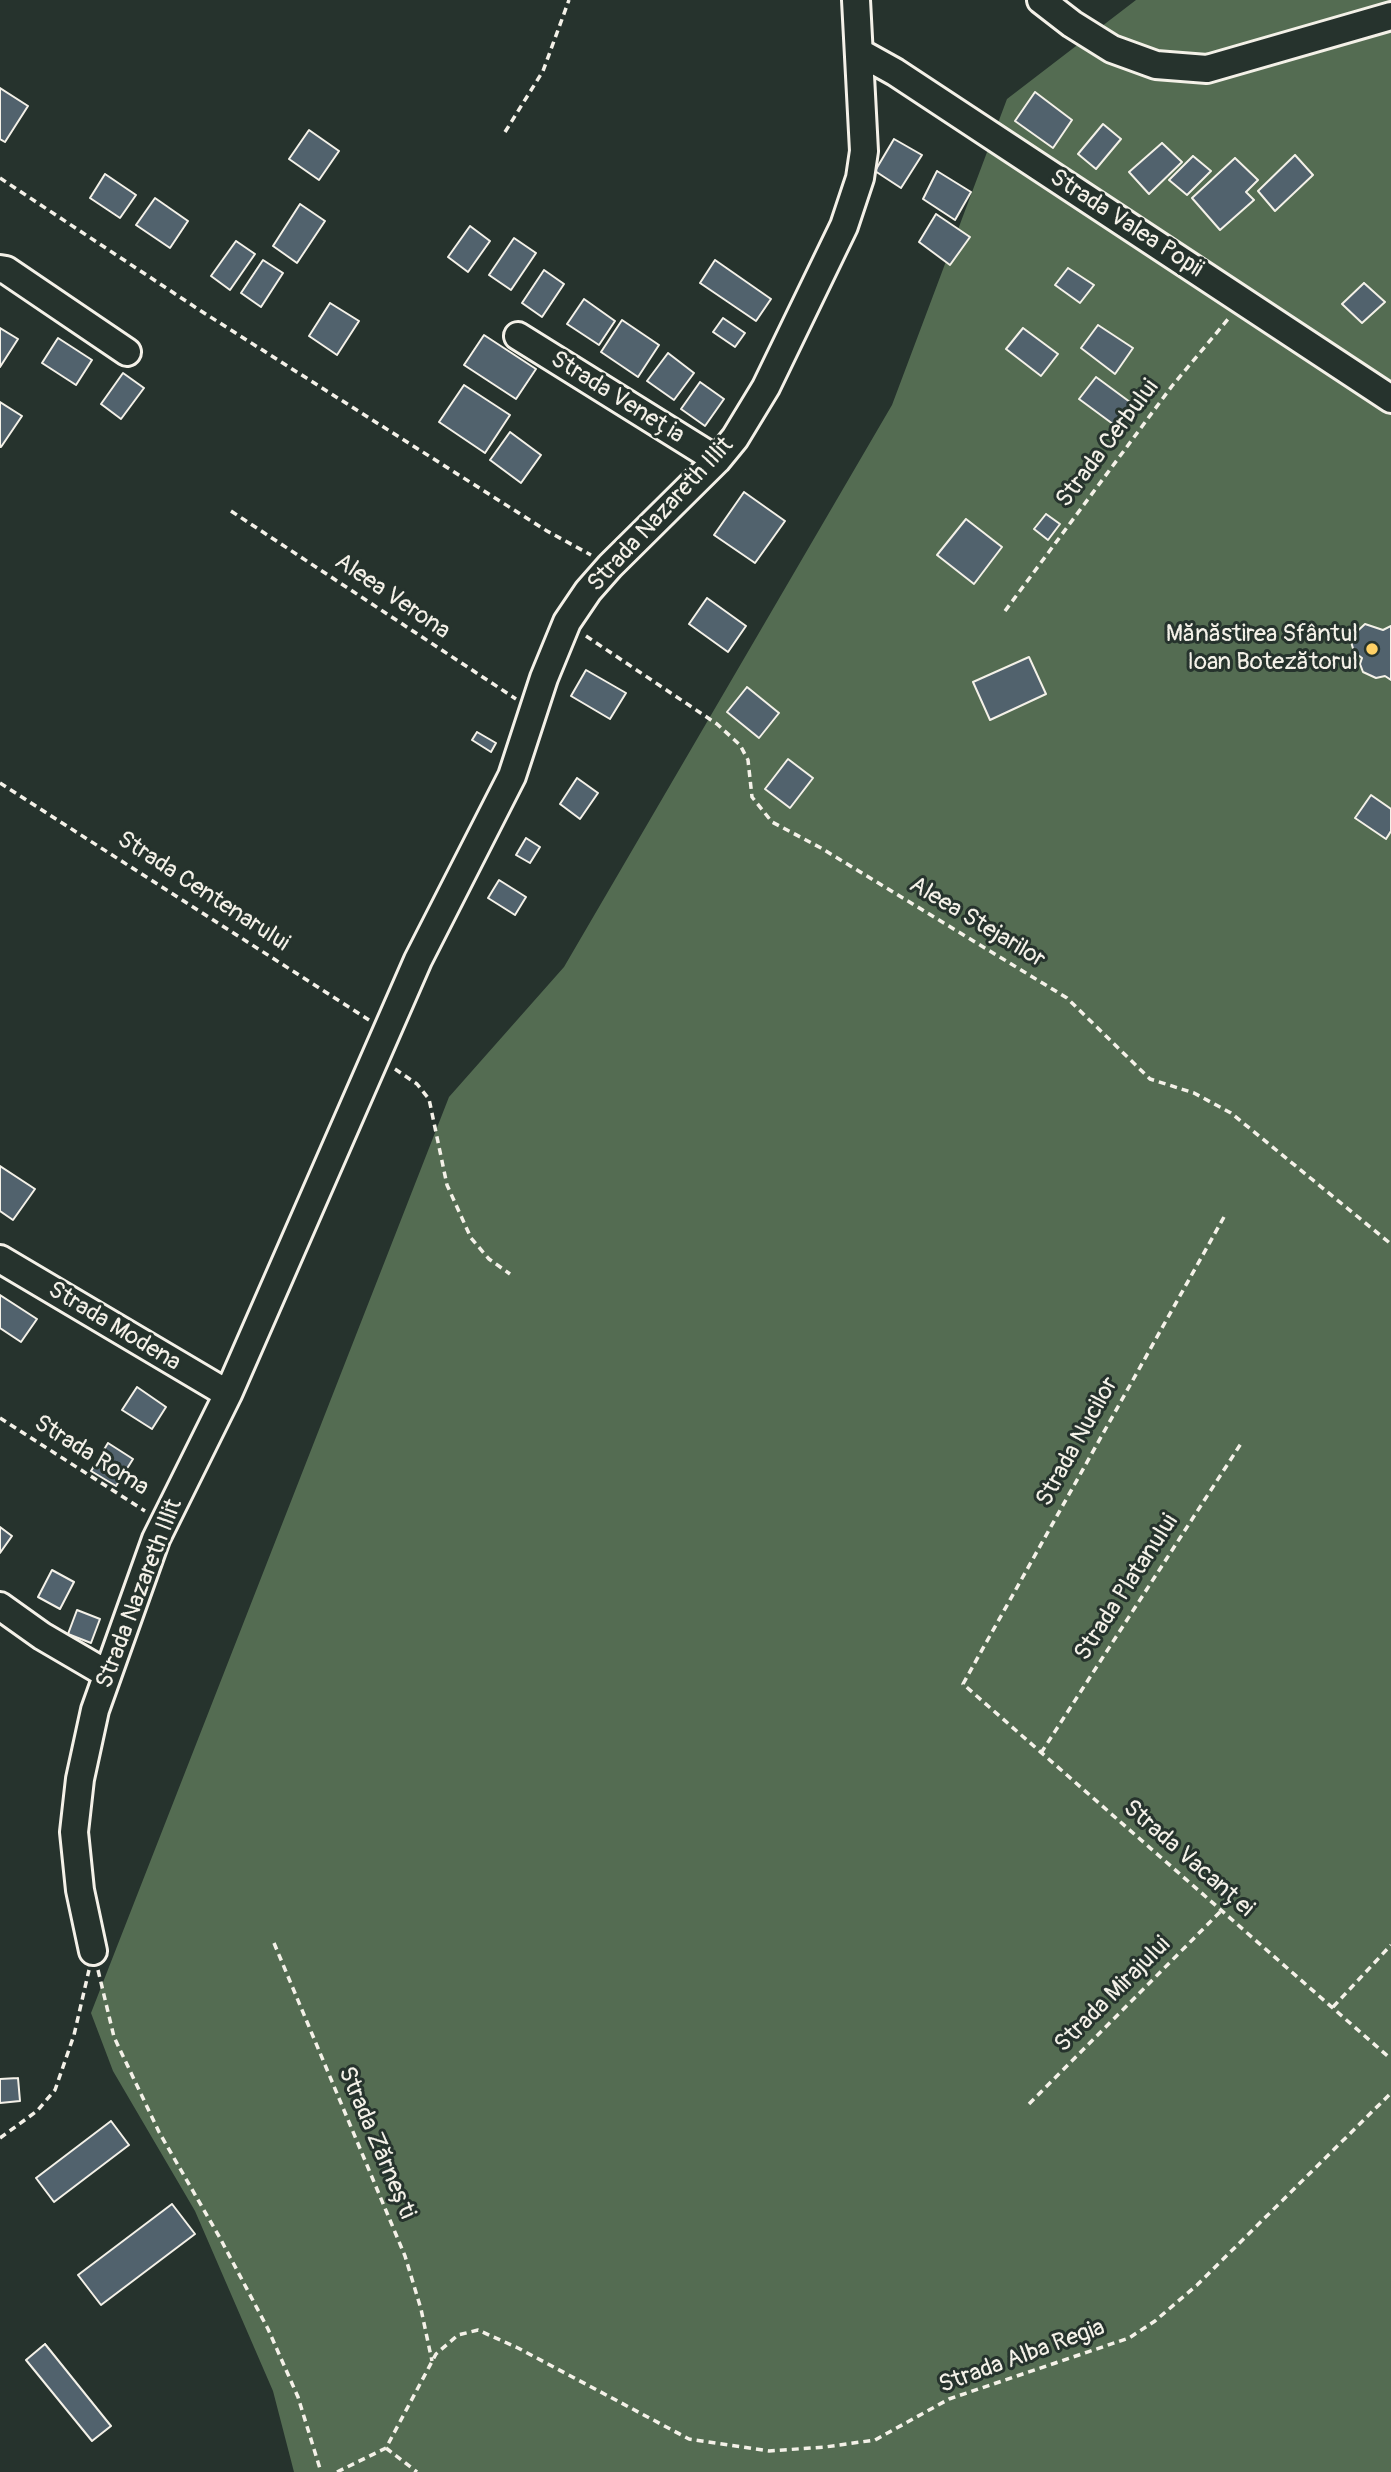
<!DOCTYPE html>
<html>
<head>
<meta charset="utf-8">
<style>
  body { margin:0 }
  canvas { display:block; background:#26332d }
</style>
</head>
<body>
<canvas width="1391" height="2472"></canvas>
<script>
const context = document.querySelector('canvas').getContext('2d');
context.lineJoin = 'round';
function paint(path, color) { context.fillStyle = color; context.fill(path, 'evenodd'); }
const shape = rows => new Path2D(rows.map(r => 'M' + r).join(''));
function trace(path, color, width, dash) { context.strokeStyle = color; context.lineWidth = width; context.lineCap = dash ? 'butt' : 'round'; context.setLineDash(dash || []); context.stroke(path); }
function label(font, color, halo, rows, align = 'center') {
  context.font = font + ' Pangolin,sans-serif'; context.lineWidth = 6; context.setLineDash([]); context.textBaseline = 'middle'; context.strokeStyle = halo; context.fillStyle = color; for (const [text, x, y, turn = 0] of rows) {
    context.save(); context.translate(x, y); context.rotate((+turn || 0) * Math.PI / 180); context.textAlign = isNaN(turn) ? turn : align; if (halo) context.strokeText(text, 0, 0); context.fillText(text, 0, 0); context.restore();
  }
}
const green = shape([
  [1136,0,1391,0,1391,2472,294,2472,273,2391,195,2211,113,2071,91,2013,449,1097,564,967,892,405,1007,99]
]);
const building = shape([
  [0,88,28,106,5,142,0,139,0,88],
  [1035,92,1072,120,1053,148,1015,121,1035,92],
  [1103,124,1121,139,1096,169,1078,154,1103,124],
  [309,130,339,151,319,180,289,159,309,130],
  [894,139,922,155,901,188,875,171,894,139],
  [1162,143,1182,162,1149,194,1129,172,1162,143],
  [1295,155,1313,175,1275,211,1258,191,1295,155],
  [1193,156,1211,171,1187,195,1169,180,1193,156],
  [1235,158,1258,180,1246,192,1254,200,1220,230,1192,198,1235,158],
  [937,171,971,192,955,220,923,199,937,171],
  [105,174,136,195,120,218,90,198,105,174],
  [155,198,188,221,170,248,136,225,155,198],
  [300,204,325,221,297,263,273,246,300,204],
  [936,214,970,237,950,265,919,242,936,214],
  [470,226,490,241,468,272,448,257,470,226],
  [514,238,536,253,511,290,489,275,514,238],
  [236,241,255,254,230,290,211,276,236,241],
  [263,260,283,273,261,307,241,293,263,260],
  [715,260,771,299,756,321,700,283,715,260],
  [1068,268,1094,285,1080,303,1055,285,1068,268],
  [544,270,564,284,542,317,522,303,544,270],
  [1364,283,1385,302,1362,323,1342,304,1364,283],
  [584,299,615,321,599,345,567,324,584,299],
  [330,303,359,321,337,355,309,336,330,303],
  [723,318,745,333,735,347,713,332,723,318],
  [622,320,659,345,638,377,601,352,622,320],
  [1098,325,1133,348,1115,374,1081,348,1098,325],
  [0,328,18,339,0,367,0,328],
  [1023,328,1058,354,1041,376,1006,349,1023,328],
  [484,335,536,369,516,399,464,365,484,335],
  [58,338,92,360,76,385,42,363,58,338],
  [668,353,694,373,674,400,647,381,668,353],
  [123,373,144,388,121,419,101,404,123,373],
  [1096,377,1134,405,1117,427,1079,399,1096,377],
  [700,382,724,399,705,426,681,409,700,382],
  [464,385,510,415,485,453,439,422,464,385],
  [0,402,22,416,1,447,0,447,0,402],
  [510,432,541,455,521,483,490,460,510,432],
  [744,492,785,521,755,563,714,535,744,492],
  [1046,514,1060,524,1048,540,1034,529,1046,514],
  [966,519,1002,547,974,584,937,555,966,519],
  [707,598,746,626,728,652,689,624,707,598],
  [1365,624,1383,630,1391,626,1391,680,1385,676,1376,678,1363,672,1360,664,1362,658,1354,652,1350,638,1365,624],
  [1029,657,1046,694,990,720,973,682,1029,657],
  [586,670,626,693,610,719,571,696,586,670],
  [747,687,779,713,759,738,727,712,747,687],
  [477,732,496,743,491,752,472,740,477,732],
  [788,759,813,778,790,808,765,789,788,759],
  [577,778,598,793,580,819,560,804,577,778],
  [1371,795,1391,809,1391,831,1386,839,1355,818,1371,795],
  [526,838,540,847,530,863,516,855,526,838],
  [499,880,526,897,515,915,488,898,499,880],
  [0,1166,35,1189,13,1220,0,1211,0,1166],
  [0,1295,37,1319,21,1342,0,1328,0,1295],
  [137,1387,166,1407,152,1429,122,1410,137,1387],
  [108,1443,133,1459,116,1486,91,1471,108,1443],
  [0,1527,12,1536,0,1553,0,1527],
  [52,1570,74,1582,60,1609,38,1597,52,1570],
  [77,1610,100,1619,91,1643,68,1634,77,1610],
  [18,2078,20,2101,0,2103,0,2079,18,2078],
  [111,2121,129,2145,54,2202,36,2178,111,2121],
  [172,2204,195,2234,101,2305,78,2275,172,2204],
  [45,2344,111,2426,92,2441,26,2360,45,2344]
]);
const path = shape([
  [505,132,543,71,569,0],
  [0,178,201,311,547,531,591,555],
  [231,511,516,699],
  [1005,611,1172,386,1229,318],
  [586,636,717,724,740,745,748,760,752,797,772,822,821,848,1067,998,1150,1079,1194,1093,1231,1113,1391,1244],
  [0,783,369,1020],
  [395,1069,417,1084,429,1099,447,1185,471,1238,489,1259,510,1274],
  [1224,1217,963,1684,1391,2059],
  [0,1418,145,1511],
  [1041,1753,1242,1442],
  [274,1943,405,2256,421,2309,432,2361],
  [98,1970,114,2037,159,2132,220,2238,268,2329,298,2397,321,2472],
  [1333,2007,1391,1945],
  [1029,2104,1221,1911],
  [0,2138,37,2111,55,2090,74,2035,89,1970],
  [386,2448,417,2472],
  [337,2472,386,2448,436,2354,458,2335,478,2330,518,2348,689,2439,769,2451,825,2447,875,2440,949,2399,1129,2338,1155,2321,1197,2285,1391,2093]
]);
const minor = shape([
  [1041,0,1072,24,1112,49,1156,65,1207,69,1391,16],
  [859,52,895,72,1391,399],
  [0,269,6,270,127,352],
  [518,336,717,460],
  [0,1259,228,1394],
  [0,1606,42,1636,107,1674],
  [93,1951,80,1890,74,1832,80,1779,95,1710,156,1539,228,1394,418,960,512,776,544,678,567,622,588,591,610,566,717,460,735,438,766,387,844,226,860,178,864,151,856,0]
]);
const markers = [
  [1372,649,7,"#ffd166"]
];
const streetNames = [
  ["Strada Valea Popii",1126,224,33],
  ["Strada Veneția",617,398,32],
  ["Strada Cerbului",1108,444,-53],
  ["Strada Nazareth Illit",661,515,-47],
  ["Aleea Verona",392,597,34],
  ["Strada Centenarului",203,892,33],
  ["Aleea Stejarilor",977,923,31],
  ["Strada Modena",114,1327,31],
  ["Strada Nucilor",1078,1442,-61],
  ["Strada Roma",91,1456,32],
  ["Strada Platanului",1127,1588,-57],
  ["Strada Nazareth Illit",140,1594,-69],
  ["Strada Vacanței",1188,1859,41],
  ["Strada Mirajului",1113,1995,-45],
  ["Strada Zărnești",376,2143,67],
  ["Strada Alba Regia",1022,2357,-20]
];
const poiNames = [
  ["Mănăstirea Sfântul",1358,635],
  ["Ioan Botezătorul",1358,663]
];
paint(green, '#546c52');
paint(building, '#51626d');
trace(building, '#f4f1e8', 2);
trace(minor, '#f4f1e8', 32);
trace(path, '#f4f1e8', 3.5, [7, 5]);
trace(minor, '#26332d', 26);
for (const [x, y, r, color] of markers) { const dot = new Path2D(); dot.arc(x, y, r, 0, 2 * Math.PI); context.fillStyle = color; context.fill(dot); trace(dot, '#26332d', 2.5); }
label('24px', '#f4f1e8', '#26332d', streetNames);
label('24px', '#f4f1e8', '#26332d', poiNames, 'right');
</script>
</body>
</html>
